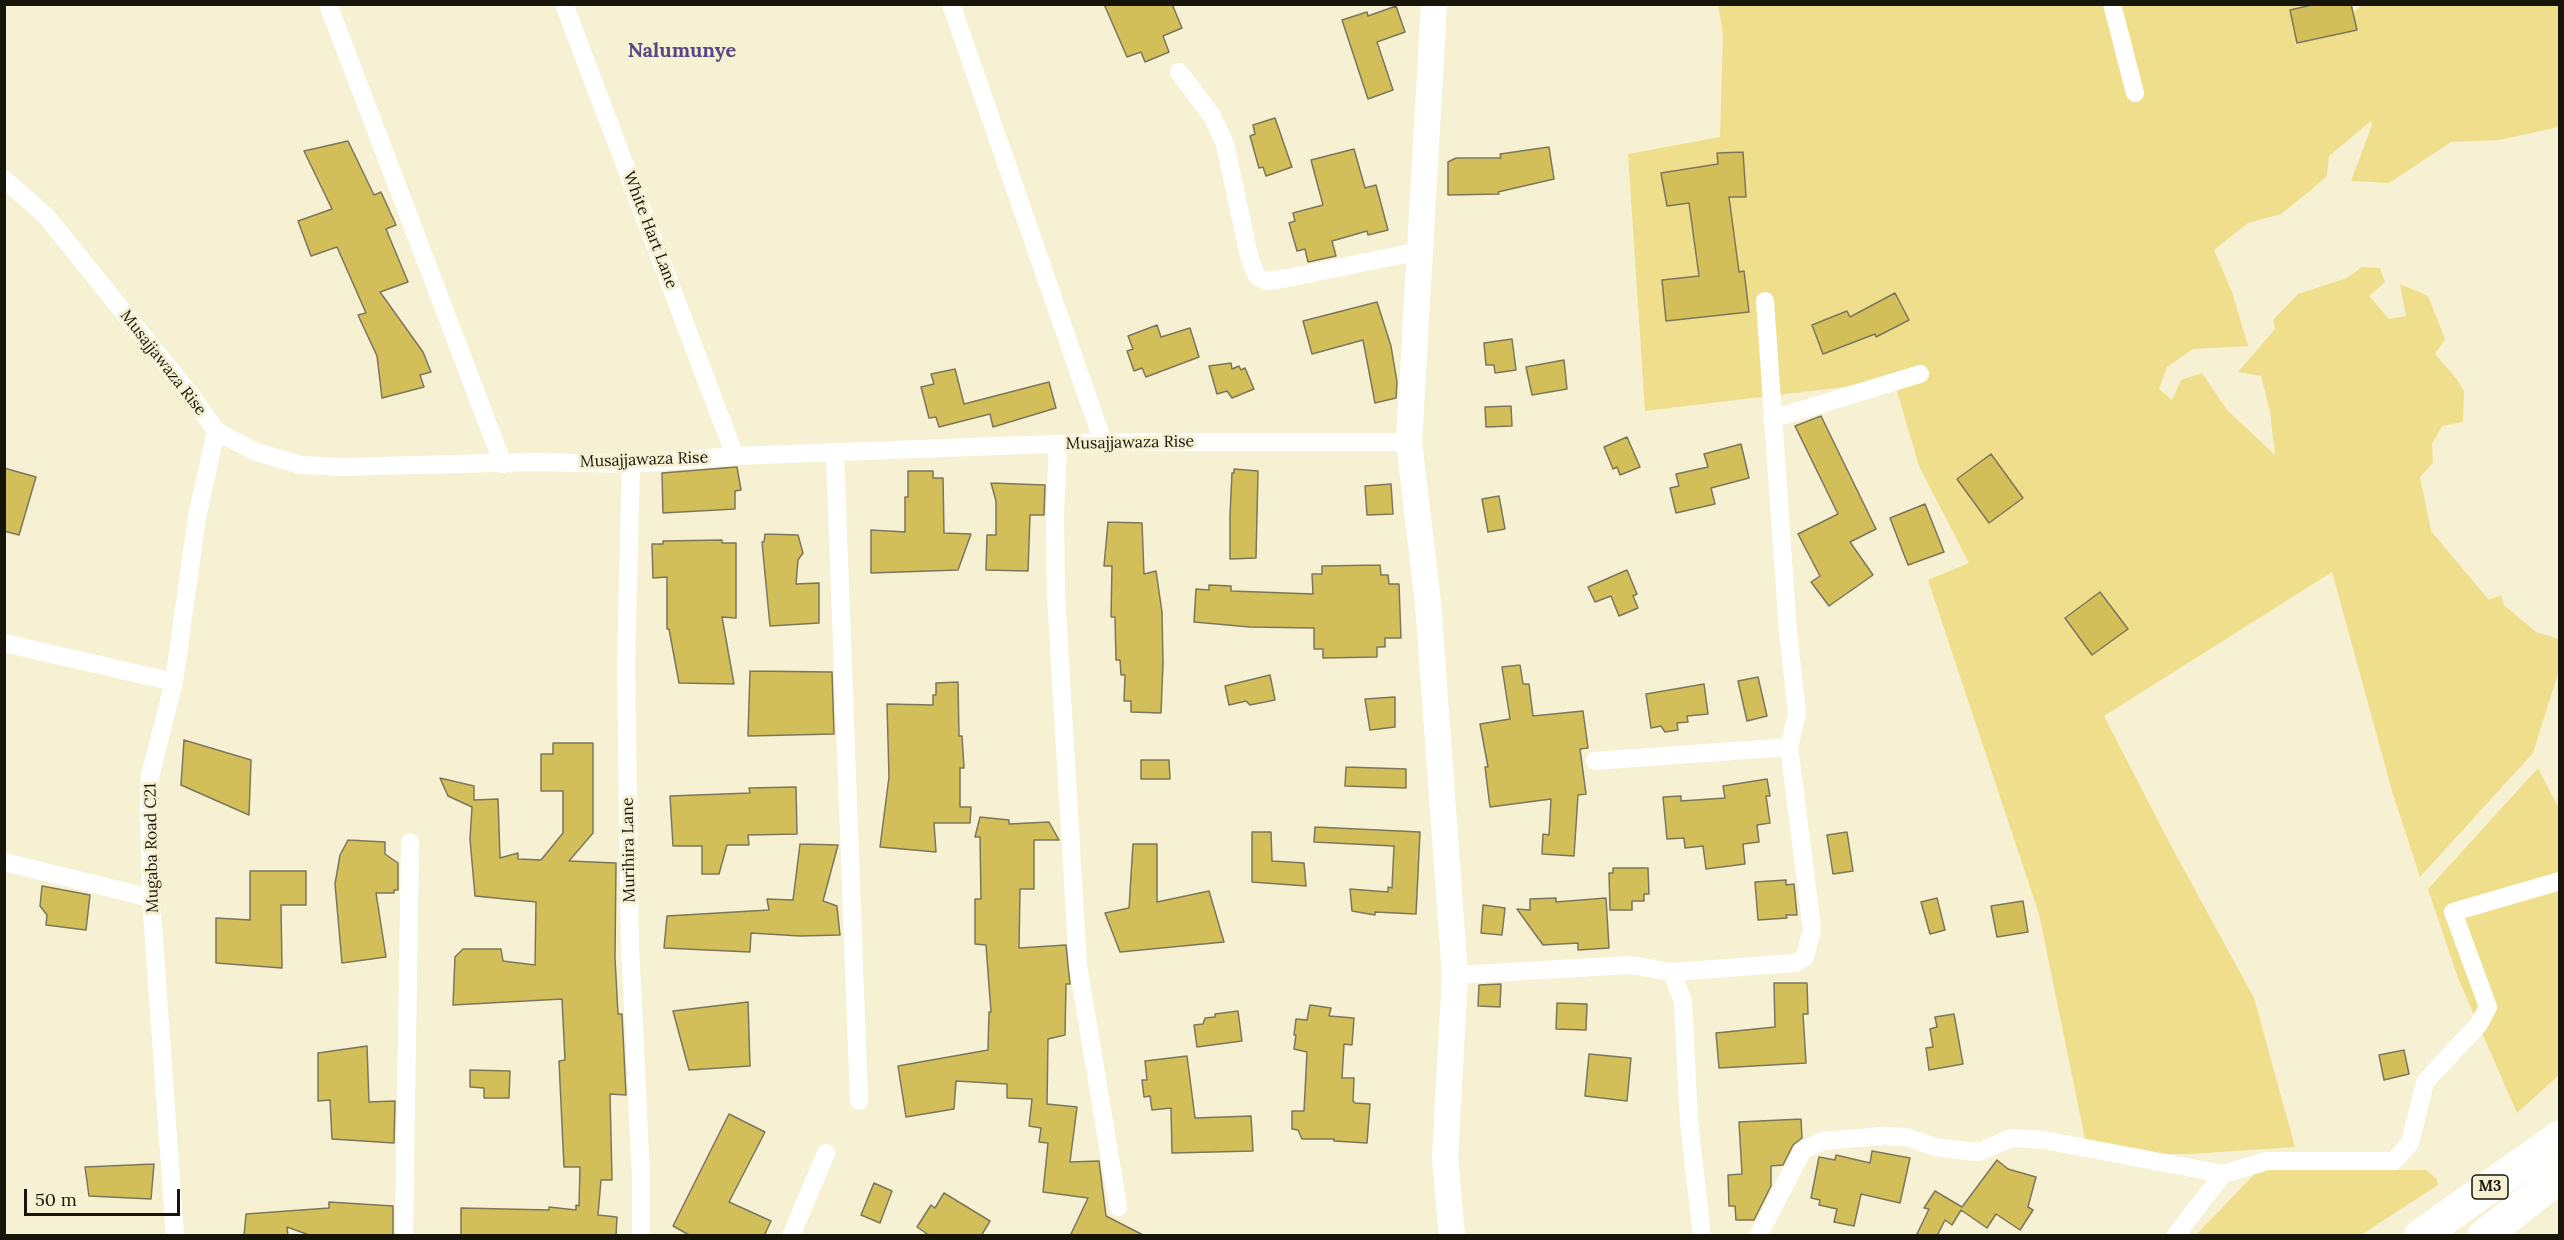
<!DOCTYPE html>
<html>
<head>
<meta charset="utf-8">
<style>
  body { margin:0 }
  #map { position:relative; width:2564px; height:1240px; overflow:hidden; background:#f6f1d3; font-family:Lora,serif }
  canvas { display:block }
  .frame { position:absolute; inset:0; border:6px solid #17150a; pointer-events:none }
  .scale { position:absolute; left:24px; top:1189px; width:156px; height:27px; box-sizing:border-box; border:3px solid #17150a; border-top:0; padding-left:8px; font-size:18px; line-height:21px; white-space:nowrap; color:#17150a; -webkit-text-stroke:4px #f6f1d3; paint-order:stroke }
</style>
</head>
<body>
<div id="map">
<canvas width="2564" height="1240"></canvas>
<div class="frame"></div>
<div class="scale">50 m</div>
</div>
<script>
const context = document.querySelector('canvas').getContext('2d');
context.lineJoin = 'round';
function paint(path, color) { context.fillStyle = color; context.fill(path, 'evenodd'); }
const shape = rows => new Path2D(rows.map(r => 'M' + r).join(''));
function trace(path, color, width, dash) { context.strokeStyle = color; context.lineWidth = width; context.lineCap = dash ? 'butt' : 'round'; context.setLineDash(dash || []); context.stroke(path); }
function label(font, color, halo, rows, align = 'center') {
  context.font = font + ' Lora,serif'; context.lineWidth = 6; context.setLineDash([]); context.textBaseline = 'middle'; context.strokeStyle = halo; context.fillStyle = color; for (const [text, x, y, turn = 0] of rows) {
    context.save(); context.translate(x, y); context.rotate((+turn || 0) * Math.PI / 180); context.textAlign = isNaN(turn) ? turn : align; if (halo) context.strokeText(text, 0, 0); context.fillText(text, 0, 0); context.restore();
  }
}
const green = shape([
  [2312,4,2339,29,2359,7,2359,5,2559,5,2559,127,2499,140,2451,142,2389,183,2351,181,2372,125,2371,121,2329,156,2327,176,2311,190,2281,214,2248,223,2214,250,2232,292,2248,346,2193,349,2167,367,2159,389,2172,400,2181,380,2202,373,2227,410,2275,455,2270,411,2261,376,2238,372,2275,329,2273,320,2298,294,2347,278,2362,267,2380,268,2385,282,2369,296,2389,319,2406,316,2400,284,2428,296,2445,339,2435,354,2456,378,2464,391,2463,422,2442,426,2432,444,2433,463,2420,477,2431,531,2489,600,2501,595,2504,605,2536,632,2559,639,2559,670,2533,753,2420,877,2392,791,2332,572,2104,716,2169,842,2254,998,2295,1147,2191,1154,2088,1154,2039,914,1928,580,1969,563,1919,466,1894,381,1645,411,1628,154,1720,137,1723,34,1718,5],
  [2538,768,2559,809,2559,1075,2517,1113,2458,978,2428,889],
  [2267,1161,2343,1170,2426,1170,2437,1179,2438,1185,2361,1235,2195,1236]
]);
const building = shape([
  [1104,4,1172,4,1182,28,1163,36,1169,52,1145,62,1141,52,1127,57,1104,4],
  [2316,4,2351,4,2357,30,2297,43,2290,10,2316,4],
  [1396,6,1405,32,1377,42,1393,90,1368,99,1342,20,1367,12,1368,16,1396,6],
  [1275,118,1292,167,1266,176,1263,167,1259,168,1250,136,1255,134,1253,125,1275,118],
  [348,141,374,195,381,192,396,225,386,229,408,282,380,292,423,352,431,372,420,375,424,387,382,398,377,356,358,315,366,313,337,247,311,256,298,221,332,209,304,151,348,141],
  [1549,147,1554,179,1498,192,1499,194,1448,195,1448,162,1456,158,1501,158,1500,154,1549,147],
  [1354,149,1365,188,1376,185,1388,230,1368,235,1367,231,1332,241,1336,256,1308,262,1305,249,1297,251,1289,223,1295,221,1293,213,1323,205,1311,160,1354,149],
  [1743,152,1746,197,1729,197,1739,272,1744,271,1749,312,1666,321,1662,280,1699,276,1689,203,1667,206,1661,173,1718,164,1717,153,1743,152],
  [1895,293,1909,320,1876,337,1875,334,1823,354,1812,325,1847,311,1850,317,1895,293],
  [1377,302,1391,346,1397,382,1396,398,1375,403,1363,340,1312,354,1303,321,1377,302],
  [1157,325,1161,337,1190,328,1199,357,1146,377,1142,368,1134,371,1127,351,1133,349,1128,336,1157,325],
  [1512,339,1516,370,1495,373,1494,365,1486,365,1484,343,1512,339],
  [1564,360,1567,389,1532,395,1526,367,1564,360],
  [1231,363,1232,369,1239,366,1241,370,1245,368,1254,389,1232,398,1227,391,1217,394,1209,366,1231,363],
  [955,369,964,404,1049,382,1056,408,993,427,990,414,939,427,936,417,929,418,921,387,934,384,931,374,955,369],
  [1511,406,1512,426,1486,427,1485,407,1511,406],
  [1821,416,1876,529,1850,542,1873,575,1829,606,1811,582,1820,576,1798,534,1838,514,1795,426,1821,416],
  [1627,437,1640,467,1620,475,1617,467,1613,469,1604,447,1627,437],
  [1741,444,1749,478,1711,488,1715,504,1676,513,1670,488,1679,486,1676,474,1708,467,1704,454,1741,444],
  [1991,454,2023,498,1989,523,1957,479,1991,454],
  [737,467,741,490,735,491,735,509,663,513,662,473,737,467],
  [4,468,36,477,19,535,4,531,4,468],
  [1234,469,1258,471,1256,558,1230,559,1230,515,1232,473,1234,473,1234,469],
  [908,471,933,471,933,478,943,478,944,533,971,534,958,570,871,573,871,530,905,532,905,497,908,497,908,471],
  [991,483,1045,485,1044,515,1030,515,1028,571,986,570,987,535,996,535,996,501,991,483],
  [1391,484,1393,514,1367,515,1365,486,1391,484],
  [1499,496,1505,529,1488,532,1482,499,1499,496],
  [1925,504,1944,552,1908,565,1890,518,1925,504],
  [1108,522,1142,523,1144,574,1156,571,1162,612,1163,663,1161,713,1131,712,1131,701,1124,701,1125,675,1121,675,1120,660,1116,660,1115,617,1111,617,1112,566,1104,566,1108,522],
  [765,534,798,535,803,553,798,560,796,584,819,583,819,623,770,626,762,542,764,542,765,534],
  [722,540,722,543,736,543,736,618,722,617,734,684,679,683,669,629,667,629,667,577,653,578,652,544,663,544,663,541,722,540],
  [1380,565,1381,575,1388,575,1389,584,1399,584,1401,638,1385,638,1385,647,1377,647,1377,657,1323,658,1323,649,1314,649,1314,628,1250,627,1194,622,1196,589,1209,590,1209,585,1231,586,1231,591,1313,594,1312,574,1322,574,1322,566,1380,565],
  [1627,570,1637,594,1633,596,1638,608,1619,616,1611,596,1595,602,1588,587,1627,570],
  [2100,592,2128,629,2092,655,2065,618,2100,592],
  [1520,665,1523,684,1529,684,1533,716,1583,711,1588,748,1580,749,1586,794,1578,795,1574,856,1542,854,1543,834,1549,835,1551,799,1490,807,1485,767,1488,767,1480,724,1510,719,1502,667,1520,665],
  [750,671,832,672,834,734,748,736,750,671],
  [1270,675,1275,700,1250,705,1246,701,1229,705,1225,686,1270,675],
  [1758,677,1767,716,1747,721,1738,681,1758,677],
  [958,682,959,736,962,736,964,768,960,768,960,807,971,807,970,823,934,823,936,852,880,847,889,777,887,704,933,705,933,695,936,695,936,683,958,682],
  [1704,684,1708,714,1687,716,1688,722,1677,723,1678,730,1665,732,1661,726,1651,728,1646,694,1704,684],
  [1395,697,1395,727,1370,730,1365,699,1395,697],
  [184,740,251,760,249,815,181,785,184,740],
  [553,743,593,743,593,833,569,861,616,863,615,958,618,1014,622,1014,626,1095,610,1094,612,1180,601,1180,598,1215,617,1217,616,1236,461,1236,461,1208,549,1210,549,1207,576,1210,576,1205,579,1206,580,1167,564,1167,559,1061,565,1060,562,999,453,1005,455,957,463,949,501,949,503,961,535,965,536,902,475,896,470,839,472,807,448,796,440,778,474,786,474,800,498,799,500,858,518,853,518,859,541,860,563,833,563,791,541,791,541,754,553,754,553,743],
  [1141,760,1169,760,1170,779,1141,779,1141,760],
  [1346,767,1406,769,1406,788,1345,786,1346,767],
  [1767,779,1770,796,1766,796,1770,823,1757,825,1759,842,1743,844,1745,864,1706,869,1703,846,1685,848,1684,838,1667,839,1663,797,1681,796,1681,801,1725,798,1723,786,1767,779],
  [796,787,797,834,748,835,749,845,727,845,719,874,702,874,702,846,673,846,670,796,750,793,749,788,796,787],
  [980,817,1009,820,1009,824,1049,822,1059,840,1034,840,1034,889,1020,889,1019,948,1066,945,1070,984,1066,984,1065,1035,1048,1039,1047,1104,1077,1107,1070,1162,1099,1161,1106,1216,1145,1236,1070,1236,1088,1198,1043,1192,1048,1143,1039,1142,1041,1128,1029,1126,1032,1099,1007,1098,1007,1084,956,1081,954,1109,906,1117,898,1066,988,1050,989,1012,991,1012,986,945,975,944,975,899,981,899,980,837,975,837,980,817],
  [1315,827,1420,832,1416,914,1375,912,1375,915,1352,911,1350,889,1388,892,1388,887,1392,888,1394,846,1314,842,1315,827],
  [1252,832,1271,832,1272,861,1304,863,1306,886,1252,882,1252,832],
  [1847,832,1853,871,1833,874,1827,835,1847,832],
  [348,840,385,842,385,854,398,863,398,890,394,890,394,893,376,893,386,957,342,963,335,884,340,855,348,840],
  [800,844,838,845,823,901,837,906,840,935,800,936,751,933,750,952,664,948,667,916,769,910,767,899,793,900,800,844],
  [1133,844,1157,844,1157,902,1209,891,1224,942,1120,952,1105,913,1129,908,1133,844],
  [1613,868,1648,868,1649,894,1644,894,1644,901,1632,901,1632,910,1610,910,1609,873,1613,873,1613,868],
  [250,871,306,871,306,905,281,905,282,968,216,963,216,918,250,920,250,871],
  [1786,880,1786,885,1794,884,1797,915,1786,915,1787,918,1758,920,1755,882,1786,880],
  [42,886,90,895,86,930,46,925,47,915,40,906,42,886],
  [1556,898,1556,902,1606,898,1609,948,1578,950,1578,943,1543,945,1517,909,1530,910,1530,899,1556,898],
  [1937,898,1945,930,1930,934,1921,902,1937,898],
  [2023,901,2028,932,1997,937,1991,906,2023,901],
  [1483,905,1505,908,1502,935,1481,933,1483,905],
  [1774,983,1807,983,1808,1014,1803,1014,1806,1063,1719,1068,1716,1033,1775,1027,1774,983],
  [1501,984,1500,1007,1478,1006,1479,985,1501,984],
  [748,1002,750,1066,689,1070,673,1011,748,1002],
  [1557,1003,1587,1004,1586,1030,1556,1029,1557,1003],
  [1310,1005,1331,1008,1329,1016,1354,1018,1352,1045,1344,1044,1342,1078,1354,1078,1353,1101,1355,1103,1370,1104,1367,1143,1334,1141,1334,1139,1302,1139,1298,1130,1292,1129,1292,1111,1304,1111,1307,1052,1294,1049,1296,1035,1294,1035,1296,1019,1307,1020,1310,1005],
  [1238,1011,1242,1041,1197,1047,1194,1025,1203,1024,1205,1018,1215,1017,1215,1014,1238,1011],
  [1954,1014,1963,1064,1929,1070,1926,1048,1933,1047,1930,1029,1937,1027,1935,1017,1954,1014],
  [367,1046,369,1102,395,1101,394,1143,332,1139,330,1100,318,1101,318,1053,367,1046],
  [2404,1050,2409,1074,2384,1080,2379,1055,2404,1050],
  [1589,1054,1631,1058,1627,1101,1585,1096,1589,1054],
  [1187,1056,1195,1118,1251,1116,1253,1151,1172,1153,1171,1108,1152,1110,1150,1096,1144,1097,1142,1080,1147,1080,1145,1061,1187,1056],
  [470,1070,510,1071,509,1098,484,1098,484,1088,470,1087,470,1070],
  [729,1114,765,1132,729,1202,771,1221,764,1236,691,1236,673,1226,729,1114],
  [1801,1119,1802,1138,1793,1145,1783,1165,1771,1166,1771,1186,1754,1220,1736,1220,1735,1206,1729,1206,1728,1175,1742,1174,1739,1122,1801,1119],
  [1872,1151,1910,1158,1900,1203,1861,1194,1854,1226,1834,1222,1837,1209,1819,1205,1820,1200,1811,1198,1819,1157,1835,1160,1836,1155,1870,1163,1872,1151],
  [1997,1160,2008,1169,2036,1177,2028,1207,2033,1210,2020,1230,1996,1214,1987,1228,1961,1210,1952,1225,1945,1220,1937,1236,1916,1236,1929,1209,1924,1208,1935,1191,1962,1207,1997,1160],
  [154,1164,151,1199,89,1196,85,1167,154,1164],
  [874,1183,892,1191,880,1223,861,1215,874,1183],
  [944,1193,990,1221,981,1236,930,1236,917,1227,931,1205,935,1208,944,1193],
  [329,1202,393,1206,393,1236,312,1236,287,1227,288,1236,244,1236,246,1214,329,1208,329,1202]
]);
const street = shape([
  [328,4,503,464],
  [564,4,735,456],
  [951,4,1103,442],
  [2112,4,2135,93],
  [1179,72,1212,116,1225,144,1250,260,1257,276,1266,281,1283,279,1420,251],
  [4,179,46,216,193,398,216,431,256,452,301,465,342,467,533,462,631,464,735,456,1103,442,1409,442],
  [1772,419,1920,374],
  [1058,444,1055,514,1056,596,1078,965,1118,1207],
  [835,454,859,1101],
  [631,464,626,665,630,944,641,1177,641,1236],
  [4,643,174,682],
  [1595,761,1789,747],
  [4,862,151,898],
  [1672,972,1683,1002,1689,1122,1702,1236],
  [1455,975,1631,965,1672,972,1796,963,1805,957,1812,929,1789,747,1797,713,1788,632,1765,301],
  [175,1236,151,898,149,803,150,776,174,682,197,517,216,431],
  [404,1236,410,842],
  [791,1236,826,1153],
  [1758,1236,1803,1150,1823,1141,1883,1136,1906,1137,1935,1147,1973,1152,1982,1151,2011,1138,2044,1140,2223,1174,2267,1161,2394,1161,2410,1143,2425,1082,2479,1024,2488,1007,2453,912,2560,881],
  [2175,1236,2223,1174]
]);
const secondary = shape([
  [1434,4,1409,442,1428,603,1455,975,1445,1158,1452,1236]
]);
const highway = shape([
  [2420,1236,2560,1137],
  [2484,1236,2560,1176]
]);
const shields = [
  [2490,1187,36]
];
const shieldNames = [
  ["M3",2490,1187]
];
const streetNames = [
  ["White Hart Lane",650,230,69],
  ["Musajjawaza Rise",163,363,52],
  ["Musajjawaza Rise",1130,443,-1],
  ["Musajjawaza Rise",644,460,-2],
  ["Mugaba Road C21",152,848,-91],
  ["Murihira Lane",629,850,-91]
];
const quarterNames = [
  ["Nalumunye",682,51]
];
paint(green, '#efdf8d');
paint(building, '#d3bf5a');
trace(building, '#7c775c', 1.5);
trace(street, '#fff', 18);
trace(secondary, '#fff', 26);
trace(highway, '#fff', 33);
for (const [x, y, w] of shields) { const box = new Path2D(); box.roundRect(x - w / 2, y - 12, w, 24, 4.5); context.fillStyle = '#f6f1d3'; context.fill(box); trace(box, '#17150a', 1.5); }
label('bold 15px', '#17150a', null, shieldNames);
label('16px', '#17150a', '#f6f1d3', streetNames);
label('bold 20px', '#5a4684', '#f6f1d3', quarterNames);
</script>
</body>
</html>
